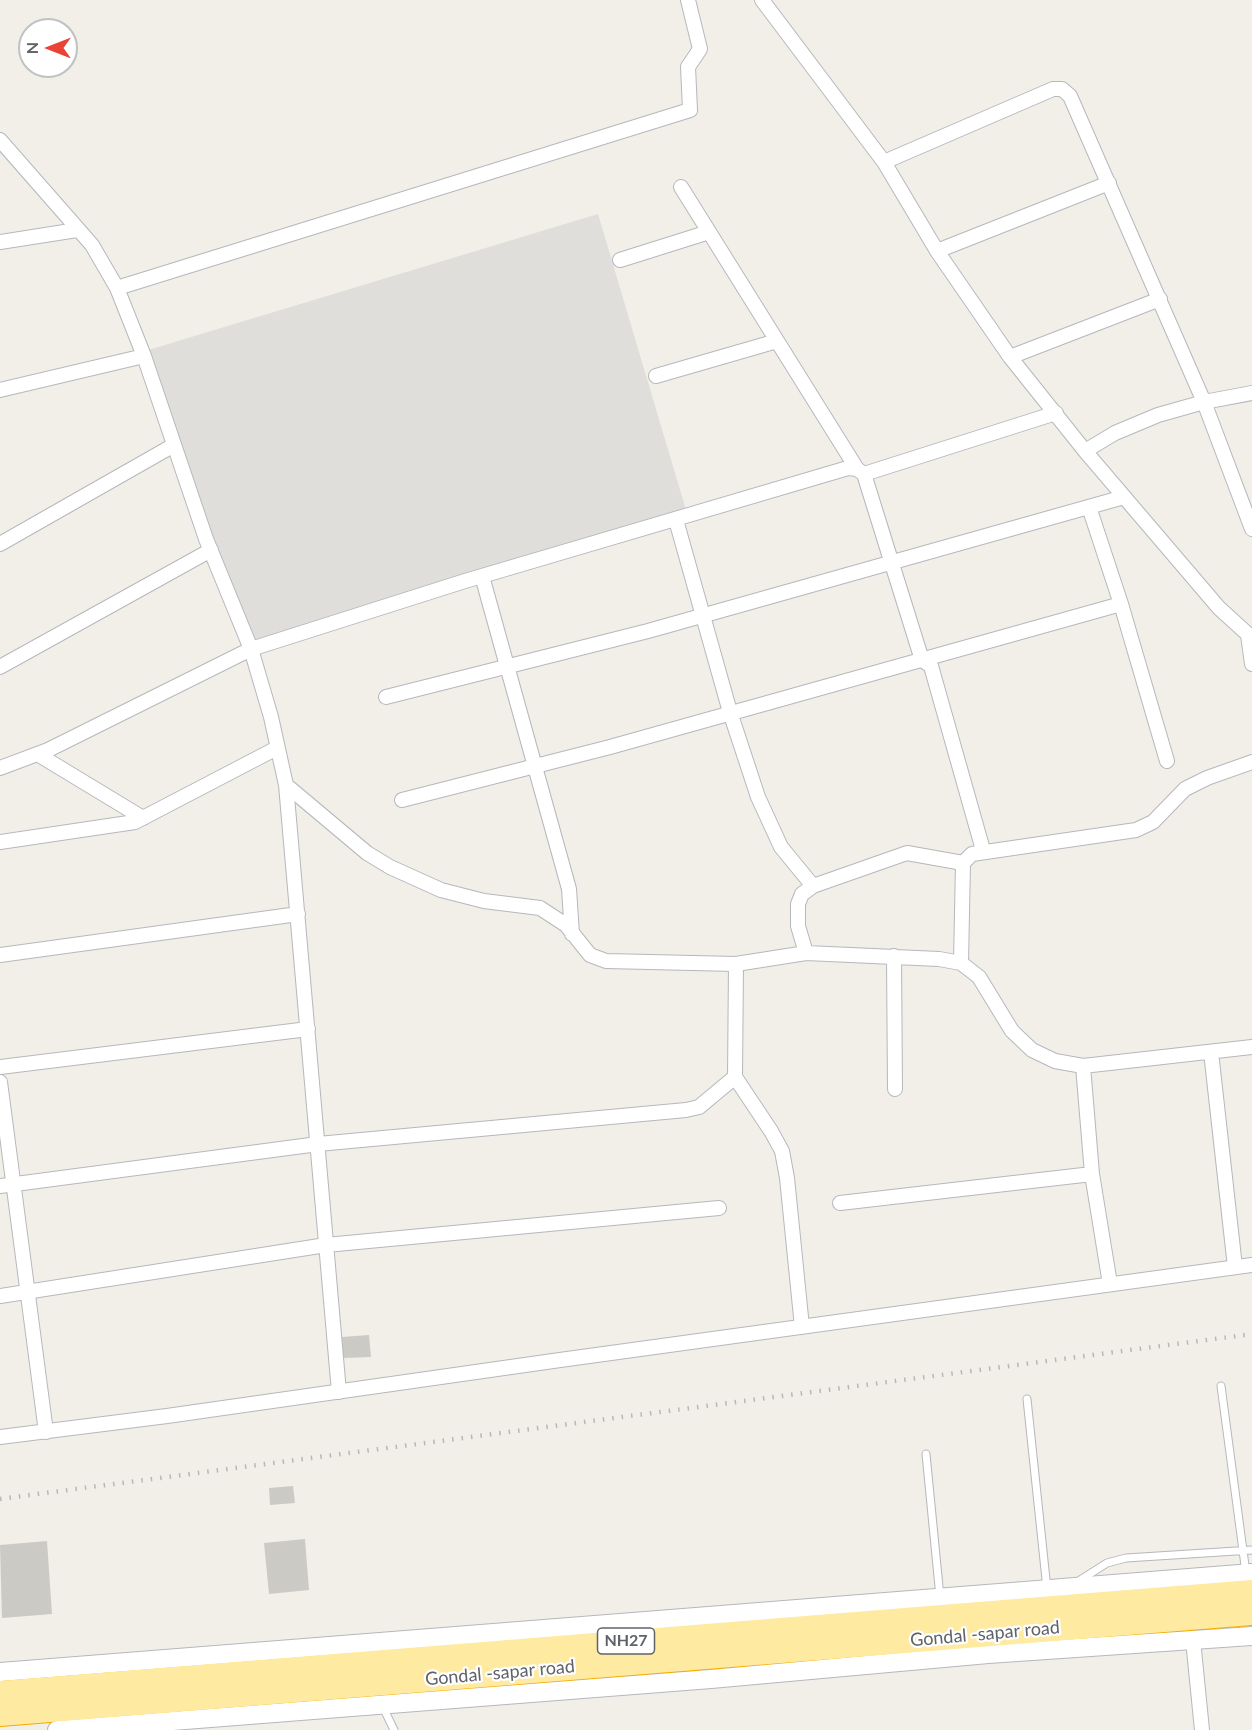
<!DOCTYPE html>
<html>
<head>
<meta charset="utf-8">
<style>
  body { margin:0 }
  #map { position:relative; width:1252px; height:1730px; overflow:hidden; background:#f1efe8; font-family:Lato,sans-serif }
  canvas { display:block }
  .north { position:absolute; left:18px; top:18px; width:60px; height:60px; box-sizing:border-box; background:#fff; border:2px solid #bfc1c3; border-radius:50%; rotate:270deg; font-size:16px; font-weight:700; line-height:24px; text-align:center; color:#5f6368 }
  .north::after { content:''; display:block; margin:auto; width:21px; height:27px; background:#ea4335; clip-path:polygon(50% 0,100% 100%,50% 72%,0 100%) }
</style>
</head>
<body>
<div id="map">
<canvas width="1252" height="1730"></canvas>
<div class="north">N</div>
</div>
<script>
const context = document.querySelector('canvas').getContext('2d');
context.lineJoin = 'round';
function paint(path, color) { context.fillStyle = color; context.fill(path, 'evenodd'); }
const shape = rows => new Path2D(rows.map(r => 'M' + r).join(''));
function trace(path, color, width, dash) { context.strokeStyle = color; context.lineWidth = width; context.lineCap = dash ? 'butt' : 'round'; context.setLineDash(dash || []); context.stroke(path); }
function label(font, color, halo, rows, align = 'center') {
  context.font = font + ' Lato,sans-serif'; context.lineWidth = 4.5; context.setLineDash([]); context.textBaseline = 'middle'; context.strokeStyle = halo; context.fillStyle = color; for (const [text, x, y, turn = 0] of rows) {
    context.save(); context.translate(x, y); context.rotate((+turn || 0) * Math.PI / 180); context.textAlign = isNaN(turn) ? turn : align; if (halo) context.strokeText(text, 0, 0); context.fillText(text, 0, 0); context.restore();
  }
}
const industrial = shape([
  [598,214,686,510,241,645,145,351]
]);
const building = shape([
  [369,1335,371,1357,343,1358,342,1337],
  [293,1486,295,1503,270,1505,269,1488],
  [305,1539,309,1590,269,1594,264,1543],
  [47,1541,52,1614,2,1618,0,1545]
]);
const service = shape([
  [1221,1386,1246,1573],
  [1027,1399,1047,1589],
  [926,1454,940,1597],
  [1077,1582,1107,1563,1126,1558,1252,1550],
  [382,1705,394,1730]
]);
const minor = shape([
  [762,0,884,162,937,251,1010,357,1085,451,1219,608,1252,638],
  [0,140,92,245,117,288,144,356,206,539,251,649,271,717,286,785,339,1392],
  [884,162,1053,89,1062,89,1070,96,1204,402,1252,529],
  [681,187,857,469],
  [0,242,77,230],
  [937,251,1109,183],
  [620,260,709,232],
  [117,288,690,110,688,67,700,49,688,0],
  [1010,357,1160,299],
  [656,376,777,341],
  [0,390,144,356],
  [1085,451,1115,433,1158,415,1204,402,1252,393],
  [864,474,1056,413],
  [1089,507,1121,604,1167,761],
  [676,520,730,712,758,797,781,847,813,886],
  [0,544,174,445],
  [482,576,569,889,572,934],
  [1248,635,1252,664],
  [0,667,211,550],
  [386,697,648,631,1124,497],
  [39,755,143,818],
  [0,768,48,750,251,649,465,581,848,468,857,469,864,474,922,660,931,666,983,850],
  [286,785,367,853,390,867,441,890,484,901,540,908,566,925,590,955,606,961,736,964,806,953,939,959,961,963,979,977,1012,1031,1032,1050,1055,1061,1083,1066,1252,1047],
  [402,800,610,747,1121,604],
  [0,842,135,822,277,748],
  [806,953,798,926,798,904,802,894,813,886,907,853,963,863],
  [0,955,298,914],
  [894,956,895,1089],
  [961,963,963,863,972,854,1136,830,1153,822,1185,789,1207,778,1252,762],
  [736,964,735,1077,771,1131,782,1151,787,1178,802,1327],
  [1211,1052,1235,1267],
  [1083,1066,1092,1174,1110,1284],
  [0,1067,308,1029],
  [0,1082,46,1432],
  [0,1186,318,1144,686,1110,699,1107,735,1077],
  [840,1203,1092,1174],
  [0,1296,326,1245,719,1208],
  [0,1437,167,1416,560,1360,1252,1265],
  [1193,1640,1202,1730]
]);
const tertiary = shape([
  [0,1672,1252,1573],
  [57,1730,711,1679,988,1654,1252,1636]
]);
const trunk = shape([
  [0,1693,1252,1592],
  [0,1714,1252,1613]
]);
const rail = shape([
  [0,1499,1252,1334]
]);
const shields = [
  [626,1641,57]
];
const shieldNames = [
  ["NH27",626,1641]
];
const streetNames = [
  ["Gondal -sapar road",985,1634,-5],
  ["Gondal -sapar road",500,1673,-5]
];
paint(industrial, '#e0deda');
paint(building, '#cccac5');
trace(service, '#b5b8bc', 9);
trace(minor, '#b5b8bc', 16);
trace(tertiary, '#b5b8bc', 20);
trace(trunk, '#f9ab00', 26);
trace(service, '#fff', 7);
trace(minor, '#fff', 14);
trace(tertiary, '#fff', 18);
trace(trunk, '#feeaa1', 24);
trace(rail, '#b6b7b8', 4.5, [1.5, 8]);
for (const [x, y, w] of shields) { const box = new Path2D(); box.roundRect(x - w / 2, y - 13, w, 26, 4.5); context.fillStyle = '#fff'; context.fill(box); trace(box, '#5f6368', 1.5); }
label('bold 16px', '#5f6368', null, shieldNames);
label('18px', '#5f6368', '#fff', streetNames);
</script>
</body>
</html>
